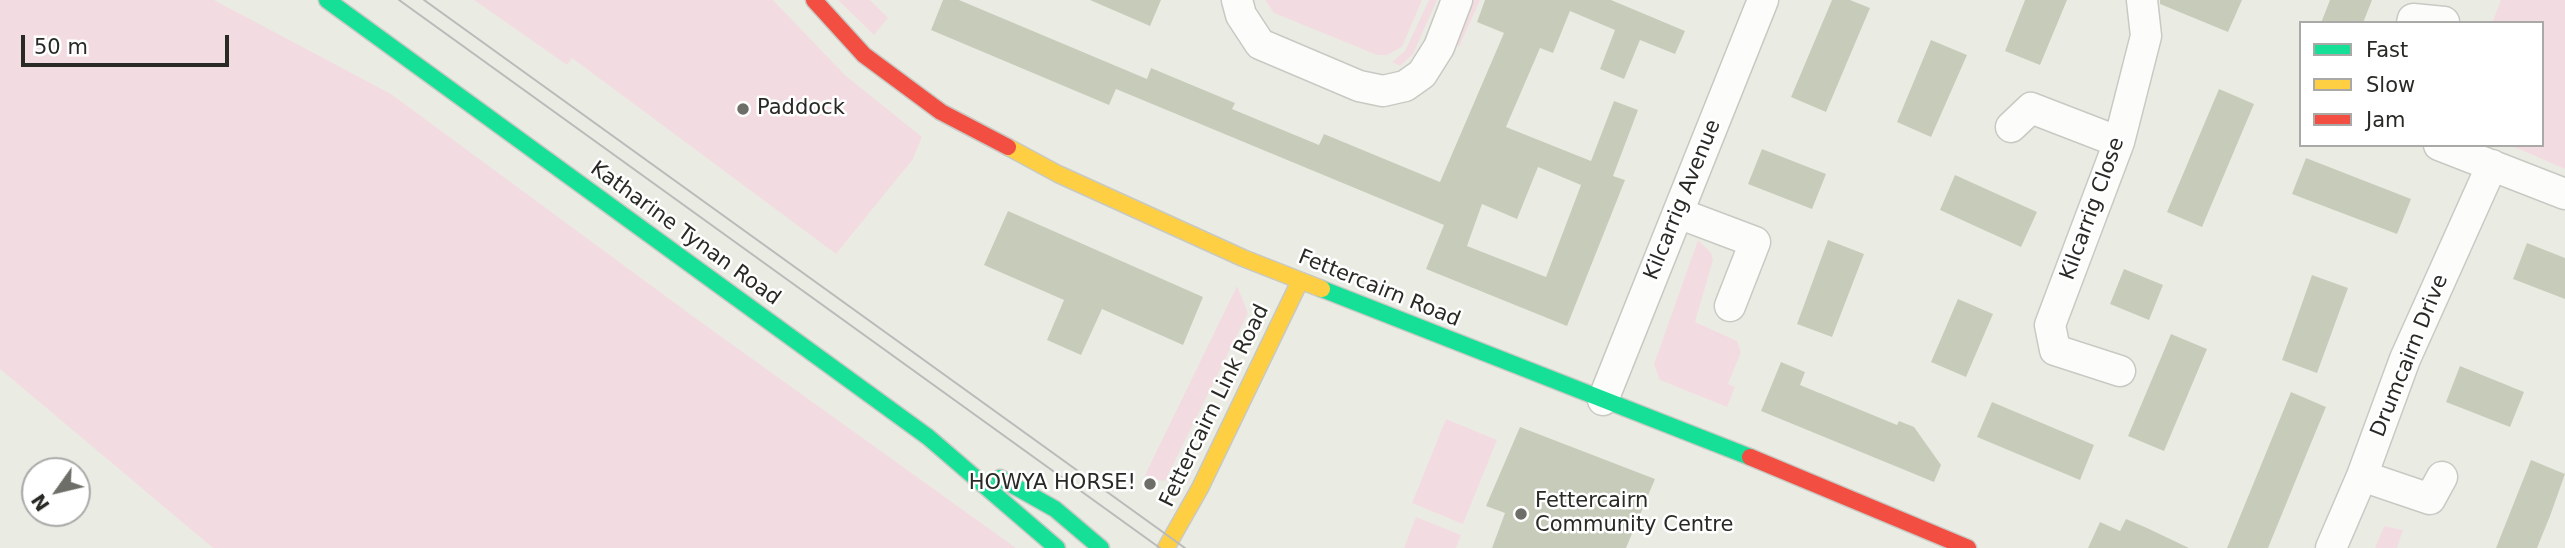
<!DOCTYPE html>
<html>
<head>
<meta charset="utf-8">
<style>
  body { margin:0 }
  #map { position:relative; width:2565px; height:548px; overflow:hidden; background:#eaece4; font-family:"DejaVu Sans",sans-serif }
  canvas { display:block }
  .legend { position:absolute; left:2299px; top:21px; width:245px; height:126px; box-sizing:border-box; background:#fff; border:2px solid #a9aaa8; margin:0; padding:9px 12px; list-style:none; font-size:21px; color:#292a25 }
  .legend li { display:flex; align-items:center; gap:14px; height:35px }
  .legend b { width:35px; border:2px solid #a9aaa8 }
  .north { position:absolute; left:21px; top:457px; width:70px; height:70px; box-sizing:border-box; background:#fff; border:2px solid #a9aaa8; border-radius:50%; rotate:236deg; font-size:19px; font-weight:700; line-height:28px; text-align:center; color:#292a25 }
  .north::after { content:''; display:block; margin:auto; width:24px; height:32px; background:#6d6e68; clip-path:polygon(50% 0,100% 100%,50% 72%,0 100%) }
  .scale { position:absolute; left:21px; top:35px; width:208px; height:32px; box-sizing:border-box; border:4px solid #292a25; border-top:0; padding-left:9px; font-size:21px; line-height:24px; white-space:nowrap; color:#292a25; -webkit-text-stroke:5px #fff; paint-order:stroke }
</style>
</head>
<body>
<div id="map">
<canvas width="2565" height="548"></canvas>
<ul class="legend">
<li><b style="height:9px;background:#16e098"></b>Fast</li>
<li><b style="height:9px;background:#ffcf43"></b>Slow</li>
<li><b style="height:9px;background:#f24e42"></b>Jam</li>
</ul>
<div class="north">N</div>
<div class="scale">50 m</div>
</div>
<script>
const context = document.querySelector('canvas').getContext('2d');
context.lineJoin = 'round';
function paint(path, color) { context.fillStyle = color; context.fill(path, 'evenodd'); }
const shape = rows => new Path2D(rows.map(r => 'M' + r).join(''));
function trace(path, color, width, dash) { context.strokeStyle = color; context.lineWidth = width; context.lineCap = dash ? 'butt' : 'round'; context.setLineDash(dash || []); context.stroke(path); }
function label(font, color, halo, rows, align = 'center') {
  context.font = font + ' "DejaVu Sans",sans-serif'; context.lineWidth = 5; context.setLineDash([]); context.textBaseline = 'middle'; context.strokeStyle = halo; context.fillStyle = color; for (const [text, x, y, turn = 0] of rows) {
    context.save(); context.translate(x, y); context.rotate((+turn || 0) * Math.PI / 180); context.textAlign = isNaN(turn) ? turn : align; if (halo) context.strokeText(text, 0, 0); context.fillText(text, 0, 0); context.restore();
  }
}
const green = shape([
  [0,0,214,0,391,94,694,317,1016,548,213,548,0,369],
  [474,0,773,0,846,76,922,137,913,159,836,254,572,58,567,65],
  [838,0,870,0,888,18,874,35],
  [1265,0,1422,0,1402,47,1387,55,1377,55,1274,13],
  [1429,0,1437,0,1413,54,1400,66,1392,62,1405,51],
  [1472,0,1480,0,1459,47,1454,41],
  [2501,0,2565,0,2565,169,2510,145,2542,145,2542,23,2492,23],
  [1698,240,1711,253,1713,260,1695,322,1737,341,1741,352,1728,384,1735,387,1727,407,1660,380,1654,364],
  [1237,286,1248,313,1165,481,1153,480,1145,475],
  [1446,419,1497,440,1463,524,1412,503],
  [1416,517,1461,535,1456,548,1404,548],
  [2384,526,2403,530,2397,548,2375,548]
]);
const building = shape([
  [943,0,959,0,1147,79,1151,68,1235,103,1232,109,1319,145,1324,134,1440,182,1504,33,1477,22,1485,0,1611,0,1685,31,1675,54,1640,40,1624,79,1600,69,1615,30,1570,11,1553,53,1540,48,1506,127,1591,161,1614,101,1638,110,1613,176,1625,180,1567,326,1426,269,1444,225,1116,89,1109,105,931,30],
  [1538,167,1581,185,1546,277,1467,246,1482,204,1517,219],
  [1090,0,1161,0,1150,26],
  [1832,0,1850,0,1870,8,1826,112,1791,97],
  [2025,0,2067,0,2040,65,2005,51],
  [2160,0,2242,0,2228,32,2160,4],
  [2330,0,2372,0,2363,23,2321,23],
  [1931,40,1967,55,1931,137,1897,122],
  [2219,89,2254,104,2202,227,2167,212],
  [1762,149,1826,174,1812,209,1748,184],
  [2306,158,2411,199,2397,234,2292,194],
  [1955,175,2037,212,2021,247,1940,210],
  [1008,211,1203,297,1183,345,1102,309,1081,355,1047,340,1064,300,984,265],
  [1828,240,1864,254,1832,337,1797,324],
  [2527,243,2565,258,2565,299,2513,279],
  [2124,269,2163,285,2149,320,2110,304],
  [2312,275,2348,288,2317,373,2282,360],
  [1958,299,1993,314,1966,377,1931,362],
  [2171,334,2207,349,2164,451,2128,436],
  [1781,362,1805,372,1800,385,1897,425,1899,421,1914,427,1941,465,1934,482,1761,411],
  [2460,366,2524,392,2510,427,2446,402],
  [2291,392,2326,407,2309,448,2268,548,2227,548],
  [1992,402,2094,445,2080,480,1977,437],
  [1520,427,1655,479,1626,548,1492,548,1505,513,1486,506],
  [2531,460,2565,474,2550,516,2537,548,2496,548],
  [2126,519,2147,528,2189,548,2088,548,2100,522,2120,531]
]);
const street = shape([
  [1237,0,1241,15,1260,44,1359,86,1383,91,1405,86,1422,74,1439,47,1457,0],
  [2412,23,2413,19,2444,22],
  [2011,127,2031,108,2119,142],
  [2439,145,2565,194],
  [1678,213,1755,242,1730,306],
  [2120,371,2055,350,2050,325,2119,142,2146,36,2142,0],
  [1603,400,1763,0],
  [2362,476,2430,499,2442,477],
  [2331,548,2362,476,2405,359,2492,165]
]);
const fast = shape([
  [327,0,928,437,1057,548],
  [1322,289,1750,457],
  [1000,478,1055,509,1101,548]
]);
const slow = shape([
  [1008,147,1058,174,1243,258,1322,289],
  [1166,548,1200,488,1300,281]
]);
const jam = shape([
  [814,0,864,55,941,112,1008,147],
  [1750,457,1968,548]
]);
const tram = shape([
  [399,0,1160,548],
  [424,0,1185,548]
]);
const markers = [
  [743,109,7,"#6d6e68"],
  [1150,484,7,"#6d6e68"],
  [1521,514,7,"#6d6e68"]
];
const poiNames = [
  ["Paddock",757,109],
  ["HOWYA HORSE!",1136,484,"right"],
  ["Fettercairn",1535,502],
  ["Community Centre",1535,526]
];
const streetNames = [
  ["Kilcarrig Avenue",1683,200,-68],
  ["Kilcarrig Close",2093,209,-70],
  ["Katharine Tynan Road",685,234,36],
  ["Fettercairn Road",1379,289,22],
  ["Drumcairn Drive",2410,356,-68],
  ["Fettercairn Link Road",1215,406,-64]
];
paint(green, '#f3dce1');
paint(building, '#c7ccba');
trace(street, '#c8c9c3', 33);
trace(fast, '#c8c9c3', 19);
trace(slow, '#c8c9c3', 19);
trace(jam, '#c8c9c3', 19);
trace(street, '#fcfcfb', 30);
trace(fast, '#16e098', 16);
trace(slow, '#ffcf43', 16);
trace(jam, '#f24e42', 16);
trace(tram, '#babab9', 2);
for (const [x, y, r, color] of markers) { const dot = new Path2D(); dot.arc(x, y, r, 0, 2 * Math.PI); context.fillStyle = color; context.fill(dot); trace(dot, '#fff', 2.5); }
label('21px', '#292a25', '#fff', poiNames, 'left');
label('21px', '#292a25', '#fff', streetNames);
</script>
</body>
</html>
